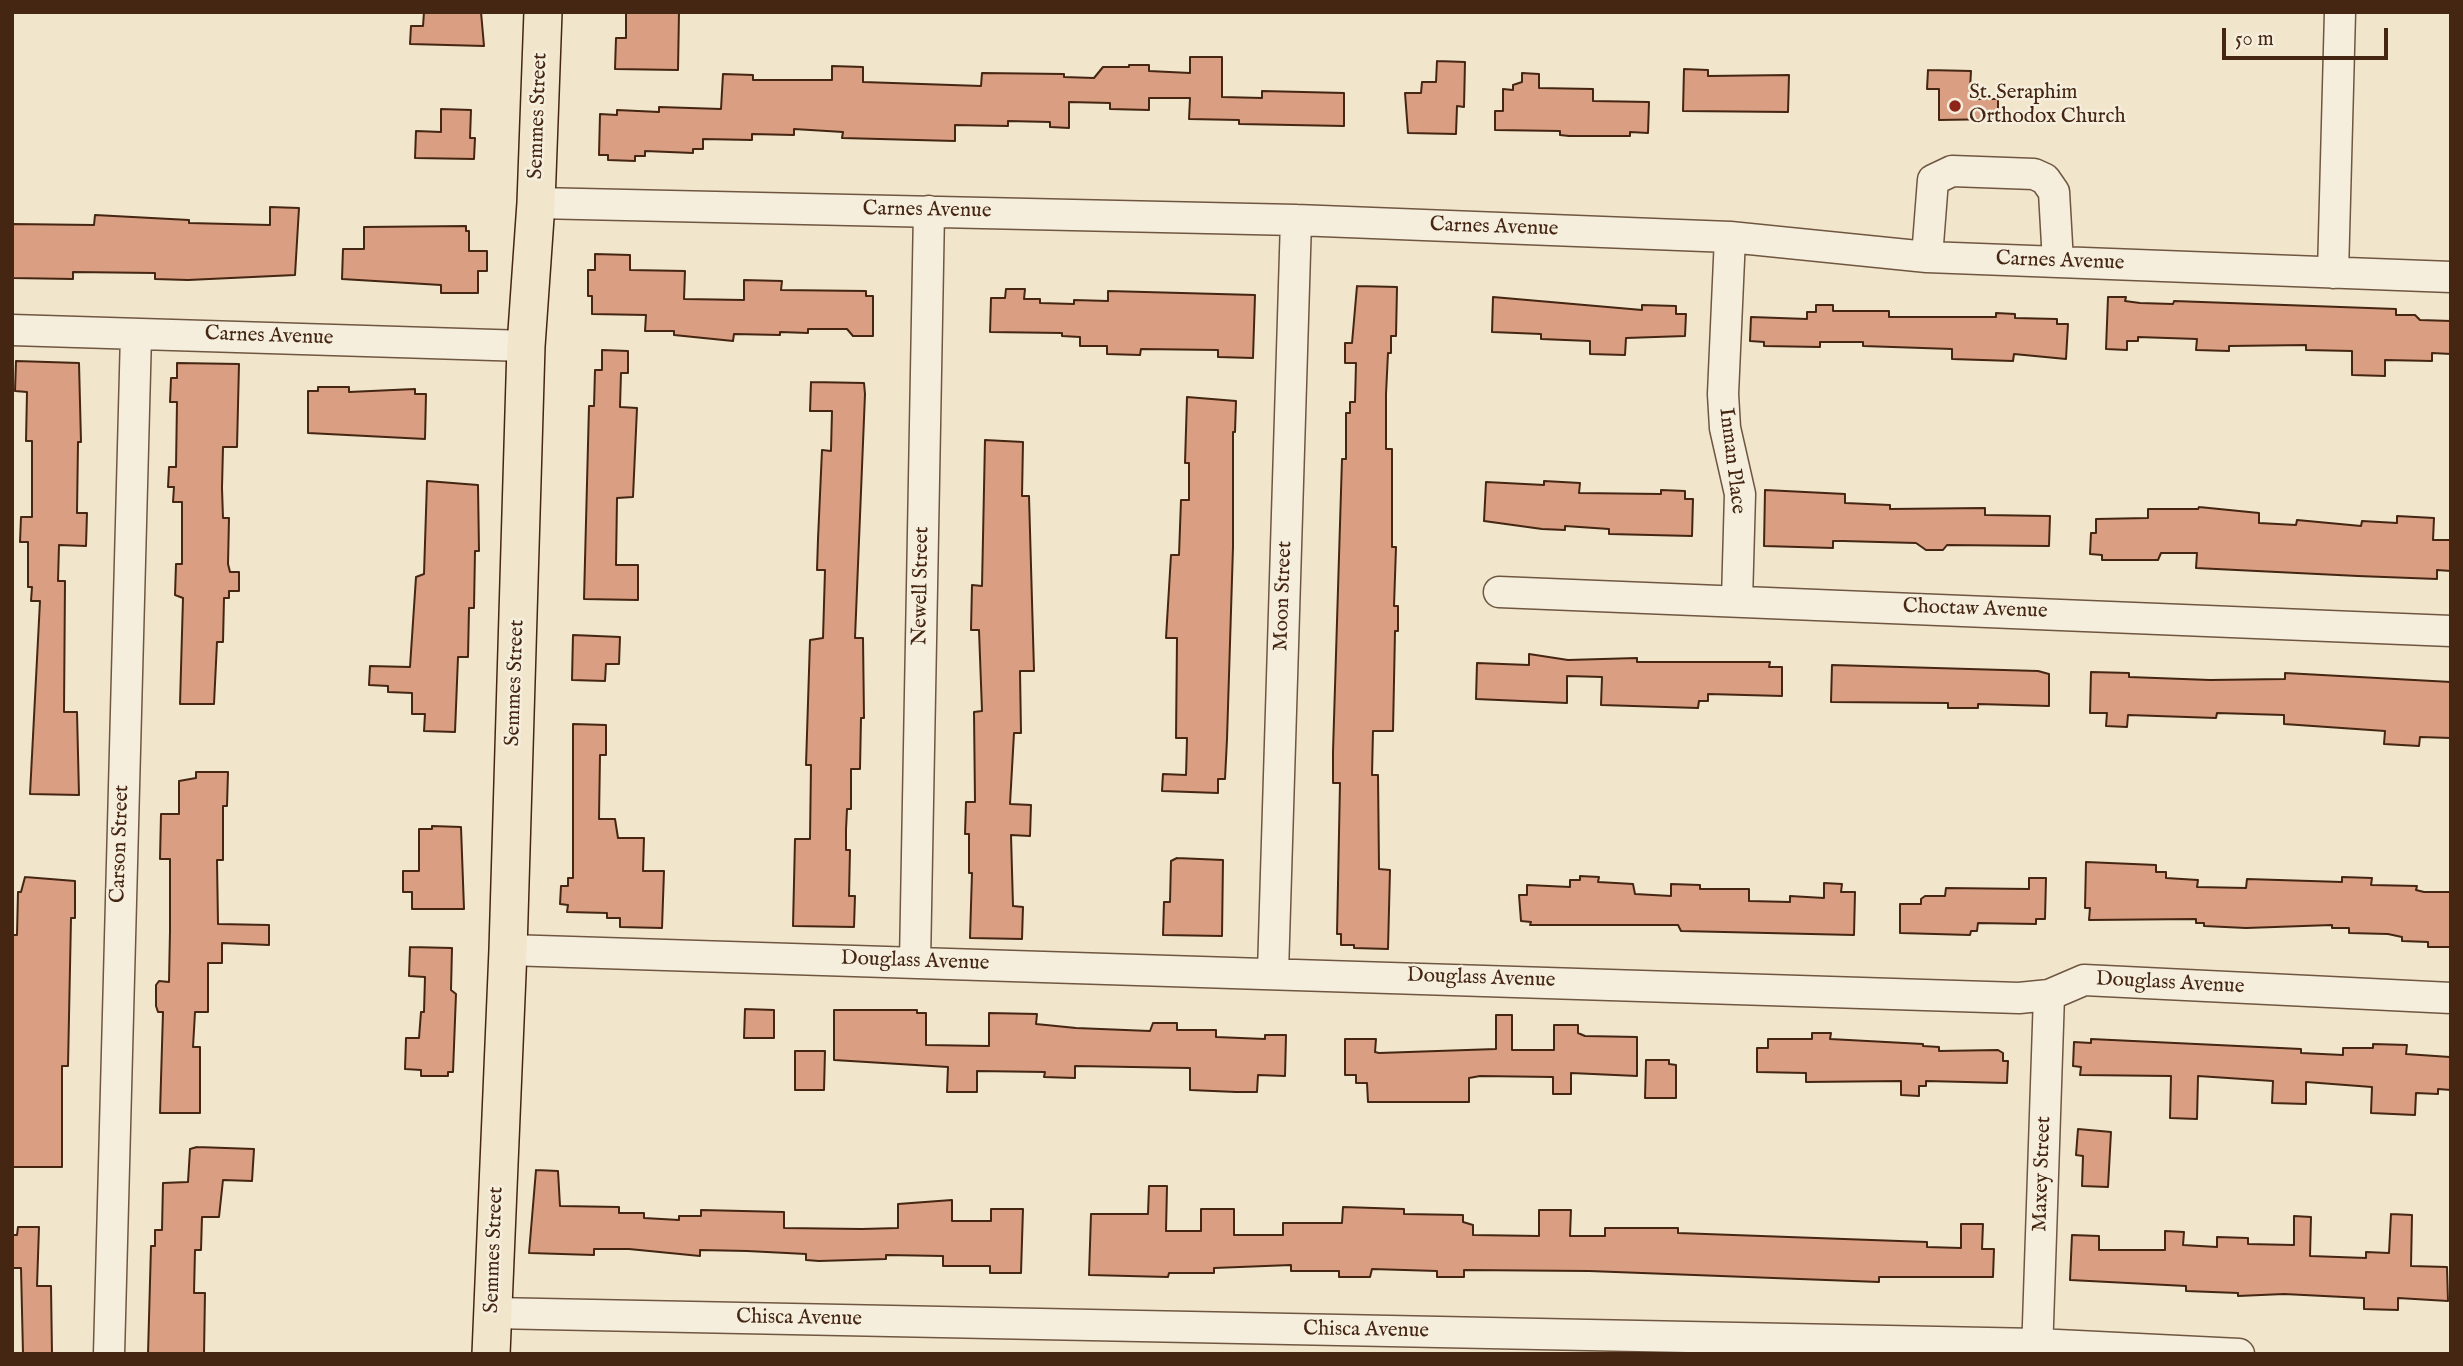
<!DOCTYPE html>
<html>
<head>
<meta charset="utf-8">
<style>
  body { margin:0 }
  #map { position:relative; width:2463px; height:1366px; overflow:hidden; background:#f1e5cb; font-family:"IM FELL English",serif }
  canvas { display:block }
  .frame { position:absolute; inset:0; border:14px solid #442612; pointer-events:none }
  .scale { position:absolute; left:2222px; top:28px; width:166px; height:32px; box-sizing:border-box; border:4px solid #442612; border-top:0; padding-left:9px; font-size:21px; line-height:24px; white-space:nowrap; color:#442612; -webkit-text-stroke:5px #f6eedd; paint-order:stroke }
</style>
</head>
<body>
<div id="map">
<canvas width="2463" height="1366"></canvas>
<div class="frame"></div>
<div class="scale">50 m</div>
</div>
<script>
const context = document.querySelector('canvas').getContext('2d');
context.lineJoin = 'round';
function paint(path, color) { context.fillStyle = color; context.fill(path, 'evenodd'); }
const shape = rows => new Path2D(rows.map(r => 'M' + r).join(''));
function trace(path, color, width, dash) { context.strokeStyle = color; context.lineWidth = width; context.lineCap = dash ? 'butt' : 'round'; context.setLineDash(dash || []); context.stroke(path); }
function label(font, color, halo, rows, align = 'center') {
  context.font = font + ' "IM FELL English",serif'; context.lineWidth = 5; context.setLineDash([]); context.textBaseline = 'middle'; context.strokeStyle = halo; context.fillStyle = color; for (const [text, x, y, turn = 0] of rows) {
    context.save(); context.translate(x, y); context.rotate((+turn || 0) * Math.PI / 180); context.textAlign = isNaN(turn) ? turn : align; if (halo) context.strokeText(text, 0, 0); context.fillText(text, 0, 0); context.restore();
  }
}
const building = shape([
  [424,12,481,12,484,46,410,44,411,26,423,26,424,12],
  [626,12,679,12,678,70,615,69,616,38,626,38,626,12],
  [1190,57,1222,57,1222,97,1262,98,1262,91,1344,93,1344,126,1239,124,1239,120,1189,119,1190,98,1149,98,1149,110,1110,109,1110,103,1069,102,1069,128,1050,127,1050,122,1008,121,1008,126,955,125,955,141,842,138,843,132,794,129,794,135,752,134,752,140,703,139,703,149,693,149,693,153,645,151,645,156,635,156,635,161,608,160,608,155,599,155,600,114,617,115,617,110,659,112,659,107,721,109,723,74,753,75,753,80,832,80,832,66,863,67,863,82,981,86,982,73,1064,74,1064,77,1094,78,1103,67,1129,67,1129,65,1149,65,1149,71,1190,73,1190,57],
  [1437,61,1465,62,1464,107,1457,106,1456,134,1408,133,1405,93,1421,93,1422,82,1436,82,1437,61],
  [1684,69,1708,70,1708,76,1789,75,1788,112,1683,111,1684,69],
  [1928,70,1971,71,1970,89,1980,89,1979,99,1998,99,1998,119,1939,120,1939,89,1927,89,1928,70],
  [1522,73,1539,74,1539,88,1593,89,1593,101,1649,102,1648,133,1630,132,1630,136,1569,136,1560,135,1560,131,1495,130,1495,111,1503,111,1503,89,1513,90,1513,85,1522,82,1522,73],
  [441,109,471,110,470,138,475,138,474,159,415,158,416,131,441,132,441,109],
  [270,207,299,208,295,275,188,280,155,279,155,273,73,272,73,279,12,278,12,224,94,225,95,215,189,220,189,223,270,225,270,207],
  [466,226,466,231,469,231,469,251,487,251,487,271,478,271,478,293,441,293,441,285,342,279,343,249,364,249,364,227,466,226],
  [595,254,630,255,630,270,685,271,684,299,744,300,744,280,782,281,781,290,866,291,866,296,873,296,873,336,853,336,847,329,808,329,808,333,780,332,780,335,734,334,733,341,674,335,674,331,645,331,646,315,592,314,592,296,588,296,588,270,595,270,595,254],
  [1357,286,1397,287,1396,336,1391,336,1391,353,1388,353,1386,394,1386,449,1392,449,1392,547,1396,547,1394,606,1398,606,1398,631,1395,631,1393,731,1373,731,1372,775,1378,775,1379,869,1390,870,1388,949,1354,948,1354,945,1341,945,1341,934,1337,934,1340,783,1333,783,1333,752,1342,459,1346,459,1346,413,1350,413,1350,402,1355,402,1356,363,1345,363,1345,343,1352,343,1357,286],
  [1006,289,1025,289,1024,299,1040,299,1040,303,1074,304,1074,300,1108,301,1108,291,1255,295,1253,358,1218,357,1218,350,1141,349,1140,355,1107,354,1107,346,1080,346,1080,337,1062,336,1062,333,990,332,991,298,1005,298,1006,289],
  [1493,297,1642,310,1642,305,1676,306,1676,314,1686,314,1685,336,1626,338,1625,355,1590,354,1590,341,1541,339,1541,334,1492,332,1493,297],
  [2108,297,2126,297,2125,301,2140,303,2173,304,2174,301,2396,309,2396,315,2415,315,2420,320,2451,321,2451,354,2432,353,2432,361,2385,360,2385,376,2352,375,2352,351,2306,350,2306,345,2229,346,2229,351,2196,350,2197,339,2138,337,2138,341,2127,341,2127,350,2106,349,2108,297],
  [1816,305,1833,305,1833,311,1889,311,1889,317,1996,317,1996,313,2015,314,2015,318,2057,319,2057,324,2068,324,2066,359,2014,354,2013,361,1952,359,1952,349,1863,346,1863,342,1820,342,1820,347,1764,346,1764,342,1750,341,1751,317,1807,319,1807,312,1816,312,1816,305],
  [602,350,628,351,628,373,621,373,620,407,637,408,633,497,617,498,616,565,638,565,638,600,584,599,589,406,594,406,595,370,602,370,602,350],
  [16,361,79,363,81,442,78,442,77,513,87,513,86,546,59,545,58,581,65,581,64,712,77,712,79,795,30,794,40,601,31,601,32,587,28,587,28,542,20,542,21,517,32,517,32,441,26,441,27,392,15,391,16,361],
  [177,363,239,364,237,447,223,447,222,488,223,518,229,518,228,564,230,572,239,572,239,591,229,591,229,598,224,598,223,642,217,642,214,704,180,704,183,598,175,595,176,564,182,564,182,502,173,502,174,487,168,487,169,467,176,467,177,402,170,402,171,378,177,378,177,363],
  [811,382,864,383,865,394,855,638,863,638,864,718,861,718,860,769,851,769,851,809,847,809,846,830,846,850,850,850,849,896,855,896,854,927,793,926,795,839,810,839,811,765,806,765,810,640,823,638,825,570,817,570,818,539,822,450,831,451,832,411,810,411,811,382],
  [318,387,349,387,349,392,415,389,415,394,426,394,425,439,308,433,308,391,318,391,318,387],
  [1187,397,1236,401,1235,432,1233,432,1233,547,1227,739,1225,779,1218,779,1218,793,1162,791,1163,774,1186,775,1187,738,1176,738,1177,638,1166,638,1171,555,1179,555,1181,500,1189,500,1189,463,1185,463,1187,397],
  [985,440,1023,442,1022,496,1029,496,1034,671,1020,671,1021,733,1014,733,1010,804,1031,805,1030,836,1011,835,1013,906,1023,907,1022,939,970,938,972,873,969,873,969,834,965,834,966,802,975,802,974,712,982,711,979,630,971,630,972,585,982,586,985,440],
  [427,481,478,485,479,551,475,551,474,608,469,608,468,657,458,657,455,732,424,731,425,714,412,714,412,693,388,692,388,686,369,685,370,666,410,667,416,577,424,574,427,481],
  [1544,481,1580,483,1579,493,1661,494,1661,490,1685,491,1685,499,1693,499,1692,536,1609,534,1609,529,1565,526,1565,530,1542,529,1484,521,1486,482,1544,485,1544,481],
  [1765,490,1845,494,1845,503,1890,505,1890,509,1985,508,1985,515,2050,516,2049,546,1947,545,1943,550,1926,550,1916,543,1843,541,1833,541,1833,548,1764,546,1765,490],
  [2199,507,2259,513,2259,523,2296,525,2297,520,2361,526,2362,521,2397,523,2397,516,2434,518,2433,540,2451,540,2451,571,2437,570,2437,579,2358,576,2196,568,2197,553,2161,553,2158,560,2102,560,2102,555,2090,554,2091,533,2096,533,2096,519,2148,518,2148,509,2198,509,2199,507],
  [573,635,620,637,619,664,606,664,605,681,572,680,573,635],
  [1529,654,1568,660,1637,658,1637,662,1770,662,1769,667,1782,667,1782,696,1708,694,1708,701,1699,701,1698,708,1601,705,1602,677,1567,676,1567,703,1476,699,1477,663,1529,665,1529,654],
  [1832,665,2038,671,2049,674,2049,706,1978,704,1978,708,1948,708,1948,703,1831,702,1832,665],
  [2091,672,2129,673,2129,677,2210,680,2285,679,2285,673,2451,682,2451,738,2420,737,2419,746,2384,744,2385,731,2284,724,2284,715,2217,713,2216,718,2128,715,2127,727,2106,726,2107,713,2090,713,2091,672],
  [573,724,606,725,606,755,600,755,599,819,615,819,618,838,644,838,643,871,664,871,662,928,620,927,620,918,607,918,607,913,567,912,568,905,560,904,561,886,568,886,568,878,573,878,573,724],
  [196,772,228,772,227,806,223,806,223,860,217,860,218,924,269,925,269,945,222,943,222,963,208,963,208,1012,195,1012,193,1047,200,1047,200,1113,160,1113,163,1012,158,1012,156,1006,156,985,159,981,169,982,170,931,170,859,160,859,161,814,179,814,179,781,196,778,196,772],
  [432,826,461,827,464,909,412,909,412,892,403,892,403,871,419,871,419,829,432,829,432,826],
  [1177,858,1223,860,1222,936,1163,935,1164,902,1170,902,1171,861,1177,858],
  [2086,862,2156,865,2156,872,2166,872,2166,878,2198,880,2197,887,2246,888,2247,879,2342,882,2342,877,2372,878,2371,885,2417,886,2416,890,2424,892,2451,892,2451,947,2428,947,2428,942,2402,941,2402,937,2388,934,2349,933,2349,928,2332,928,2332,925,2246,928,2204,926,2204,923,2196,923,2196,919,2089,920,2090,908,2085,908,2086,862],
  [1580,876,1599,877,1598,882,1633,884,1635,894,1671,896,1671,884,1700,885,1700,889,1749,889,1749,901,1790,902,1790,896,1824,898,1824,883,1842,884,1841,892,1855,892,1854,935,1681,931,1678,925,1530,925,1531,922,1521,921,1519,895,1527,895,1527,885,1570,887,1570,880,1580,880,1580,876],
  [25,877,75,881,75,918,71,918,68,1066,62,1066,62,1167,13,1167,12,935,17,935,18,892,21,892,25,877],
  [2029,878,2046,878,2045,919,2036,919,2036,924,1978,923,1977,931,1971,931,1970,935,1900,933,1900,904,1921,904,1921,899,1925,896,1945,896,1946,888,2029,889,2029,878],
  [410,947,452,948,451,990,456,994,453,1072,448,1072,448,1076,421,1076,421,1070,405,1069,406,1038,419,1038,421,1012,424,1012,425,977,409,976,410,947],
  [745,1009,774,1010,774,1038,744,1038,745,1009],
  [834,1010,917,1010,917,1013,926,1013,926,1045,989,1046,989,1013,1037,1014,1036,1024,1076,1028,1150,1031,1153,1023,1177,1023,1177,1030,1216,1030,1216,1037,1265,1039,1265,1035,1286,1035,1285,1076,1258,1075,1257,1092,1236,1092,1190,1090,1190,1068,1075,1066,1075,1078,1044,1077,1045,1072,977,1071,977,1092,947,1092,948,1067,834,1060,834,1010],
  [1496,1015,1512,1015,1512,1050,1554,1050,1554,1025,1578,1025,1578,1033,1585,1036,1637,1037,1637,1076,1571,1073,1571,1094,1553,1094,1553,1077,1480,1076,1469,1078,1469,1102,1368,1102,1367,1083,1356,1083,1356,1075,1345,1075,1345,1039,1376,1039,1375,1052,1379,1053,1496,1049,1496,1015],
  [1812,1033,1831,1033,1830,1039,1923,1044,1923,1046,1939,1047,1939,1051,1998,1050,2003,1053,2003,1061,2008,1061,2007,1083,1926,1081,1926,1086,1919,1086,1919,1096,1901,1095,1901,1081,1806,1082,1806,1073,1757,1072,1757,1048,1768,1048,1768,1039,1812,1039,1812,1033],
  [2091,1039,2301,1049,2301,1053,2343,1055,2343,1048,2373,1048,2373,1044,2407,1045,2406,1054,2450,1057,2451,1090,2438,1089,2438,1094,2416,1093,2415,1115,2371,1113,2372,1087,2306,1082,2306,1104,2272,1103,2273,1081,2198,1076,2197,1119,2170,1118,2171,1076,2080,1075,2081,1067,2073,1066,2074,1042,2091,1043,2091,1039],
  [795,1051,825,1051,824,1090,795,1090,795,1051],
  [1646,1060,1669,1060,1669,1064,1676,1065,1676,1098,1645,1098,1646,1060],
  [2078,1129,2111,1132,2108,1187,2082,1186,2083,1156,2076,1155,2078,1129],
  [197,1147,254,1149,252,1181,223,1180,219,1217,202,1217,201,1250,195,1250,194,1293,205,1293,204,1354,148,1354,151,1246,155,1246,155,1230,162,1230,163,1183,188,1182,190,1149,197,1147],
  [536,1170,558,1171,560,1206,619,1207,619,1213,644,1213,644,1218,679,1220,679,1216,701,1216,701,1210,784,1212,784,1228,862,1229,898,1228,898,1204,952,1200,952,1221,991,1221,991,1209,1023,1209,1021,1273,990,1273,990,1266,943,1266,943,1256,886,1255,886,1259,819,1261,806,1260,806,1254,747,1251,700,1250,700,1256,629,1249,594,1249,594,1255,529,1253,536,1170],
  [1149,1186,1167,1186,1166,1231,1201,1231,1201,1209,1234,1209,1234,1235,1283,1235,1283,1223,1342,1223,1343,1207,1404,1209,1404,1214,1463,1215,1463,1222,1473,1225,1473,1235,1539,1236,1539,1210,1571,1210,1570,1236,1605,1236,1605,1228,1678,1228,1678,1233,1927,1242,1927,1247,1961,1248,1961,1224,1983,1224,1982,1249,1994,1249,1993,1277,1879,1277,1879,1282,1589,1271,1464,1270,1464,1277,1437,1277,1437,1271,1372,1269,1370,1277,1339,1277,1339,1271,1291,1271,1291,1265,1214,1268,1214,1273,1169,1273,1168,1277,1089,1275,1091,1214,1148,1214,1149,1186],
  [2391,1214,2412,1215,2411,1266,2447,1267,2448,1301,2398,1298,2398,1310,2364,1309,2364,1298,2284,1294,2238,1296,2238,1293,2186,1291,2186,1286,2070,1280,2072,1235,2099,1236,2099,1250,2165,1250,2165,1231,2184,1232,2183,1245,2217,1247,2217,1237,2248,1238,2248,1244,2294,1245,2294,1216,2311,1217,2310,1256,2366,1258,2366,1252,2389,1253,2391,1214],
  [18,1227,39,1227,37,1286,51,1286,52,1354,23,1354,21,1268,12,1268,12,1235,17,1235,18,1227]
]);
const minor = shape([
  [536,203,1296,220,1730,237,1927,257,2451,277],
  [1730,237,1723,394,1725,428,1740,494,1737,600],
  [1927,257,1933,180,1952,171,2034,174,2045,179,2054,192,2058,262],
  [2333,273,2340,12],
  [12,330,526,346],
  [1499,592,2451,631],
  [508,950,2019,998,2049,995,2084,980,2451,998],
  [915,962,929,211],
  [1273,972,1296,220],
  [492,1313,2037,1344,2239,1354],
  [109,1354,136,334],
  [2037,1354,2049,995]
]);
const major = shape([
  [491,1354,508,950,526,346,536,203,543,12]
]);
const markers = [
  [1955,106,7,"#8f2418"]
];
const poiNames = [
  ["St. Seraphim",1969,94],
  ["Orthodox Church",1969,118]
];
const streetNames = [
  ["Semmes Street",539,116,-88],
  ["Carnes Avenue",927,211,1],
  ["Carnes Avenue",1494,228,2],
  ["Carnes Avenue",2060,262,2],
  ["Carnes Avenue",269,337,2],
  ["Inman Place",1731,461,83],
  ["Newell Street",922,586,-89],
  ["Moon Street",1284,596,-88],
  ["Choctaw Avenue",1975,610,2],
  ["Semmes Street",516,683,-88],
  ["Carson Street",121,844,-88],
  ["Douglass Avenue",915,962,2],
  ["Douglass Avenue",1481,979,2],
  ["Douglass Avenue",2170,984,3],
  ["Maxey Street",2043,1174,-88],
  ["Semmes Street",495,1250,-88],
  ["Chisca Avenue",799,1319,1],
  ["Chisca Avenue",1366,1331,1]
];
paint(building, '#da9e82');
trace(building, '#442612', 2);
trace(minor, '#6f5640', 33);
trace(major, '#442612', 40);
trace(minor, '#f6eedd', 30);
trace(major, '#f1e5cb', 37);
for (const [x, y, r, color] of markers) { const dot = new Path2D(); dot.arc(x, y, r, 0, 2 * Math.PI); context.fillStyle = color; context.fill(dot); trace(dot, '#f6eedd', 2.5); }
label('21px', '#442612', '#f6eedd', poiNames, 'left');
label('21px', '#442612', '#f6eedd', streetNames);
</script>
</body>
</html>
